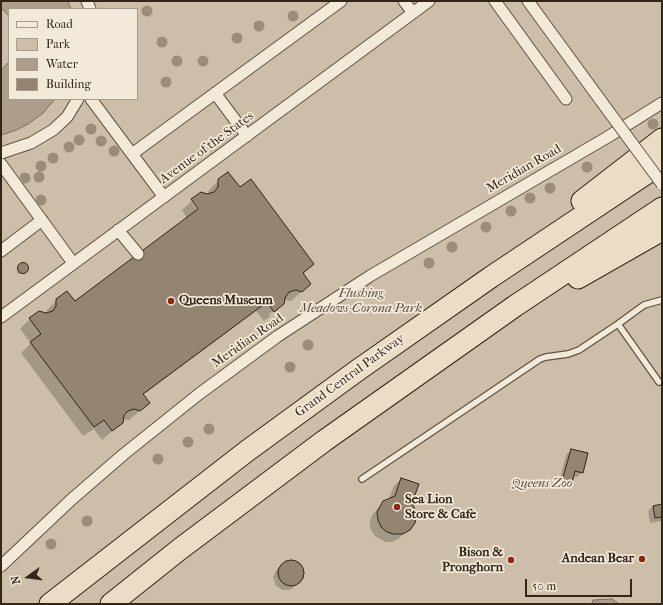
<!DOCTYPE html>
<html>
<head>
<meta charset="utf-8">
<style>
  body { margin:0 }
  #map { position:relative; width:663px; height:605px; overflow:hidden; background:#ebddc5; font-family:"IM FELL French Canon",serif }
  canvas { display:block }
  .frame { position:absolute; inset:0; border:2px solid #342519; pointer-events:none }
  .legend { position:absolute; left:8px; top:8px; width:130px; height:92px; box-sizing:border-box; background:#f2e9d9; border:1px solid #a69b8c; margin:0; padding:5px 7px; list-style:none; font-size:12px; color:#342519 }
  .legend li { display:flex; align-items:center; gap:8px; height:20px }
  .legend b { width:20px; border:1px solid #a69b8c }
  .north { position:absolute; left:8px; top:557px; width:40px; height:40px; -webkit-text-stroke:3px #f2e9d9; paint-order:stroke; rotate:256deg; font-size:11px; font-weight:700; line-height:16px; text-align:center; color:#342519 }
  .north::after { content:''; display:block; margin:auto; width:14px; height:18px; background:#342519; clip-path:polygon(50% 0,100% 100%,50% 72%,0 100%) }
  .scale { position:absolute; left:525px; top:579px; width:107px; height:18px; box-sizing:border-box; border:2px solid #342519; border-top:0; padding-left:5px; font-size:12px; line-height:14px; white-space:nowrap; color:#342519; -webkit-text-stroke:3px #f2e9d9; paint-order:stroke }
</style>
</head>
<body>
<div id="map">
<canvas width="663" height="605"></canvas>
<div class="frame"></div>
<ul class="legend">
<li><b style="height:5px;background:#f2e9d9"></b>Road</li>
<li><b style="height:11px;background:#ccbea8"></b>Park</li>
<li><b style="height:11px;background:#ad9e8b"></b>Water</li>
<li><b style="height:11px;background:#938572"></b>Building</li>
</ul>
<div class="north">N</div>
<div class="scale">50 m</div>
</div>
<script>
const context = document.querySelector('canvas').getContext('2d');
context.lineJoin = 'round';
function paint(path, color) { context.fillStyle = color; context.fill(path, 'evenodd'); }
const shape = rows => new Path2D(rows.map(r => 'M' + r).join(''));
function trace(path, color, width, dash) { context.strokeStyle = color; context.lineWidth = width; context.lineCap = dash ? 'butt' : 'round'; context.setLineDash(dash || []); context.stroke(path); }
function label(font, color, halo, rows, align = 'center') {
  context.font = font + ' "IM FELL French Canon",serif'; context.lineWidth = 3.5; context.setLineDash([]); context.textBaseline = 'middle'; context.strokeStyle = halo; context.fillStyle = color; for (const [text, x, y, turn = 0] of rows) {
    context.save(); context.translate(x, y); context.rotate((+turn || 0) * Math.PI / 180); context.textAlign = isNaN(turn) ? turn : align; if (halo) context.strokeText(text, 0, 0); context.fillText(text, 0, 0); context.restore();
  }
}
const green = shape([
  [1,1,662,1,662,604,1,604],
  [9,9,137,9,137,99,9,99]
]);
const water = shape([
  [1,1,68,1,71,9,9,9,9,16,1,8,1,1],
  [9,62,9,99,55,99,42,114,28,124,14,131,1,135,1,70,9,62],
  [612,599,619,604,592,604,593,600,612,599]
]);
const shadow = shape([
  [219,180,240,189,313,264,303,274,310,284,291,301,284,300,284,304,275,312,275,310,269,314,270,316,274,313,264,321,256,311,143,395,149,403,129,420,123,419,122,423,102,440,94,429,83,436,21,353,31,343,20,329,30,319,47,315,47,310,57,300,75,302,187,218,182,210,201,193,208,194,209,190],
  [192,203,195,203,202,212,200,214],
  [24,263,28,267,26,271,20,274,17,273,17,268],
  [571,450,582,472,577,477,573,476,571,483,566,487,558,485,559,481,569,483,569,481,560,479,566,455],
  [401,479,411,503,411,527,398,539,391,542,385,542,375,536,370,528,370,521,372,515,386,500,389,499,394,486],
  [662,505,662,521,650,523,648,511,653,506],
  [287,561,292,561,300,565,302,569,303,574,298,582,293,588,289,590,283,590,276,586,273,577,277,569]
]);
const building = shape([
  [228,172,240,187,251,179,314,264,303,273,311,284,302,292,296,290,289,292,285,298,284,304,274,312,267,302,143,394,150,403,140,411,134,409,128,411,124,415,123,423,112,431,104,420,94,427,30,342,41,334,29,318,39,311,46,313,53,311,56,306,56,299,67,291,75,301,198,209,191,199,201,192,207,194,214,192,218,187,218,179,228,172],
  '17.5 268a5.5 5.5 0 1 1 11 0a5.5 5.5 0 1 1-11 0Z',
  [571,449,588,453,583,473,575,471,572,483,562,481,571,449],
  [401,478,419,484,412,503,416,511,416,517,415,523,410,530,403,534,393,534,387,532,381,527,378,520,377,512,383,501,395,496,401,478],
  [662,504,662,517,655,518,653,506,662,504],
  '278 573a13 13 0 1 1 26 0a13 13 0 1 1-26 0Z'
]);
const lane = shape([
  [618,324,659,382],
  [362,479,540,359,546,357,568,354,579,350,618,324,644,305,662,300]
]);
const street = shape([
  [87,1,90,9],
  [404,1,413,13],
  [495,1,566,99],
  [528,1,601,101],
  [215,93,247,136],
  [91,99,164,197],
  [1,153,31,143,53,130,67,117,78,99],
  [132,154,341,1],
  [1,164,73,263],
  [118,230,138,254],
  [1,251,42,220],
  [1,317,429,1],
  [1,566,72,499,124,454,199,394,278,336,370,276,606,138,662,103]
]);
const highway = shape([
  [582,201,662,139],
  [578,278,662,230],
  [50,604,247,451,358,370,491,277,662,163],
  [111,604,180,549,324,441,515,306,662,208]
]);
const streetBridge = shape([
  [601,101,662,184]
]);
const trees = [
  [147,11],
  [293,16],
  [259,26],
  [237,38],
  [162,42],
  [177,61],
  [203,61],
  [166,82],
  [653,124],
  [91,129],
  [79,140],
  [101,141],
  [69,147],
  [114,151],
  [53,158],
  [41,166],
  [587,167],
  [39,177],
  [25,178],
  [550,188],
  [530,198],
  [41,200],
  [511,211],
  [486,227],
  [452,247],
  [429,263],
  [308,345],
  [290,367],
  [209,429],
  [188,442],
  [158,459],
  [87,521],
  [51,544]
];
const markers = [
  [171,301,4,"#8f2418"],
  [397,507,4,"#8f2418"],
  [642,559,4,"#8f2418"],
  [511,560,4,"#8f2418"]
];
const streetNames = [
  ["Avenue of the States",207,148,-36],
  ["Meridian Road",524,169,-30],
  ["Meridian Road",248,341,-35],
  ["Grand Central Parkway",350,376,-36]
];
const parkNames = [
  ["Flushing",361,294],
  ["Meadows-Corona Park",361,309],
  ["Queens Zoo",542,484]
];
const poiNames = [
  ["Queens Museum",179,301],
  ["Sea Lion",405,500],
  ["Store & Cafe",405,515],
  ["Bison &",503,553,"right"],
  ["Pronghorn",503,568,"right"],
  ["Andean Bear",634,559,"right"]
];
paint(green, '#ccbea8');
paint(water, '#ad9e8b');
trace(water, '#7d6e5d', 1);
paint(shadow, '#0003');
paint(building, '#938572');
trace(building, '#342519', 1);
trace(lane, '#625344', 8);
trace(street, '#625344', 13);
trace(highway, '#342519', 23);
trace(lane, '#f2e9d9', 5.5);
trace(street, '#f2e9d9', 11);
trace(highway, '#ebddc5', 21);
trace(streetBridge, '#625344', 13, []);
trace(streetBridge, '#f2e9d9', 11);
context.fillStyle = '#9b8d7a';
for (const [x, y] of trees) { context.beginPath(); context.arc(x, y, 5.5, 0, 2 * Math.PI); context.fill(); }
for (const [x, y, r, color] of markers) { const dot = new Path2D(); dot.arc(x, y, r, 0, 2 * Math.PI); context.fillStyle = color; context.fill(dot); trace(dot, '#f2e9d9', 1.5); }
label('13px', '#342519', '#f2e9d9', streetNames);
label('italic 13px', '#5a4b3d', '#f2e9d9', parkNames);
label('bold 13px', '#342519', '#f2e9d9', poiNames, 'left');
</script>
</body>
</html>
